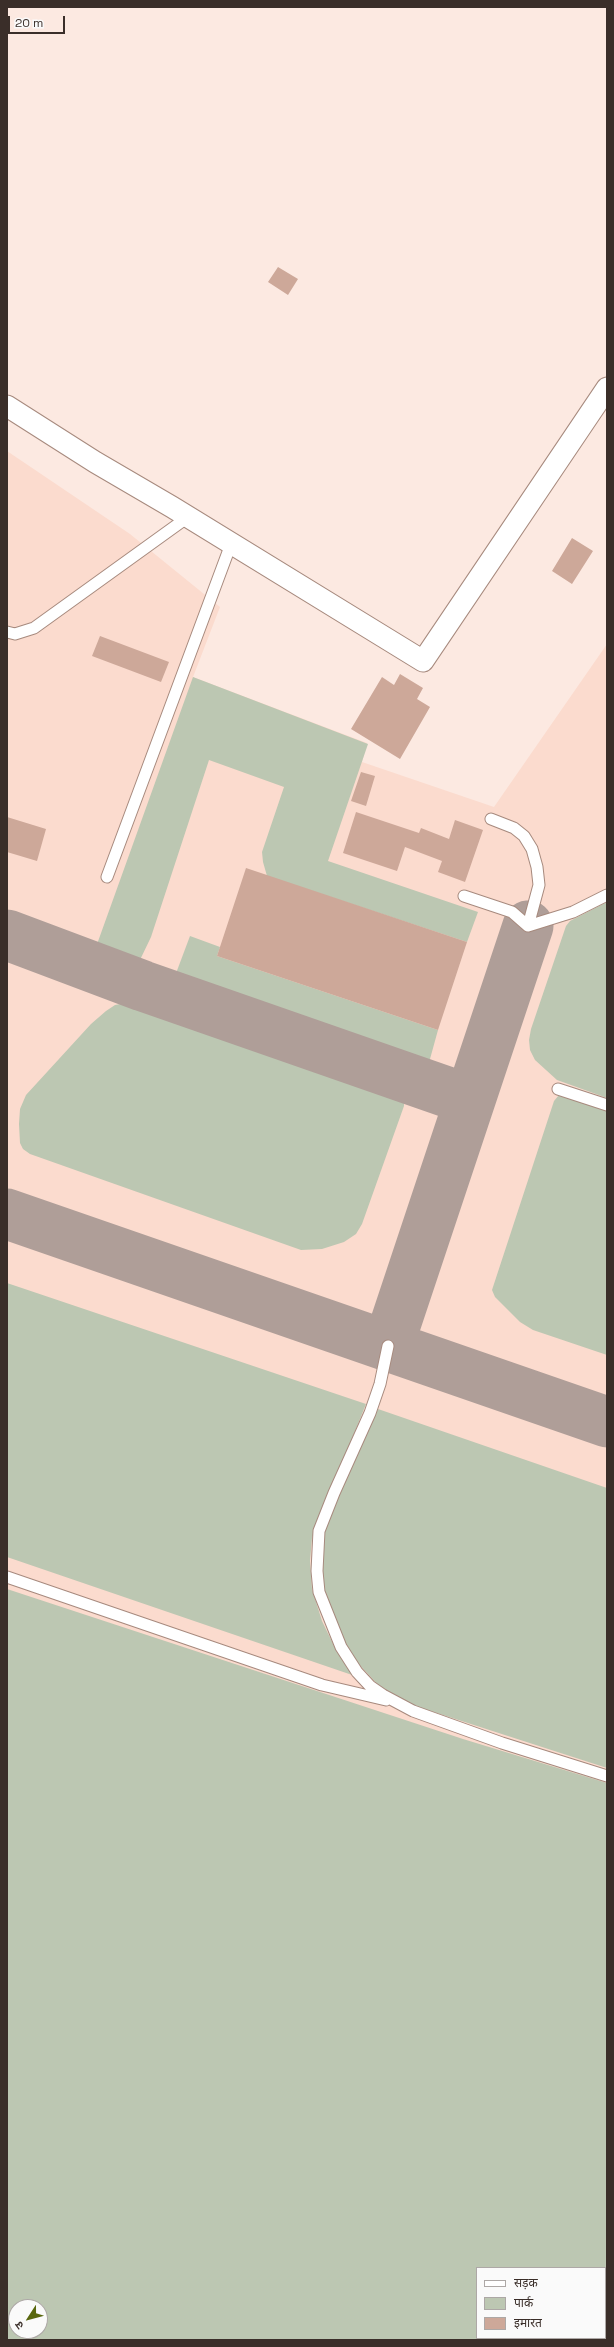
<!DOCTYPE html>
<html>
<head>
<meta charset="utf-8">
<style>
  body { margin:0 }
  #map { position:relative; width:614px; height:2347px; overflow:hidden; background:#fce9e1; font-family:"Space Grotesk","Noto Sans Devanagari",sans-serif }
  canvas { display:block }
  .frame { position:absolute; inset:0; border:8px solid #3a2e29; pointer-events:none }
  .legend { position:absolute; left:476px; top:2267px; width:130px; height:72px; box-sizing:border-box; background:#fafafa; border:1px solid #ada8a6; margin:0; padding:5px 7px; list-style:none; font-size:12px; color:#3a2e29 }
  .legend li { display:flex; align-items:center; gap:8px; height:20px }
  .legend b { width:20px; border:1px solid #ada8a6 }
  .north { position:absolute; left:8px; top:2299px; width:40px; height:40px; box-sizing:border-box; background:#fafafa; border:1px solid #ada8a6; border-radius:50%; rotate:234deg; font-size:11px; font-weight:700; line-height:16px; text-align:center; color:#3a2e29 }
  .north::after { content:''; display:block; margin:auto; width:14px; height:18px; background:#59670e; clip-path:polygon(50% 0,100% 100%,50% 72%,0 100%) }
  .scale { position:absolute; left:8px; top:16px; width:57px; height:18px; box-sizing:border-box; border:2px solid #3a2e29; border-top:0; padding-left:5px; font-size:12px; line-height:14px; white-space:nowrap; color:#3a2e29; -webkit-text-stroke:3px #fafafa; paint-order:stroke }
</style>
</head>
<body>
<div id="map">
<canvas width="614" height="2347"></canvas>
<div class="frame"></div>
<ul class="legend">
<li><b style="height:5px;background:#fff"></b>सड़क</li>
<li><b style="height:11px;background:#bcc7b2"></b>पार्क</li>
<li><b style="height:11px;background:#cda899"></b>इमारत</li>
</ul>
<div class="north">उ</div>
<div class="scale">20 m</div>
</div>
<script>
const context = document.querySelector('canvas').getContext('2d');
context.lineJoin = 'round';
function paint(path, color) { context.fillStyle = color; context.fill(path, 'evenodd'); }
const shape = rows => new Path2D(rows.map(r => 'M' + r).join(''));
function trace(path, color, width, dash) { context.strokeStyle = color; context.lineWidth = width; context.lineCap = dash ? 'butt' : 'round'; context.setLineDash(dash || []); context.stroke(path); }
const built = shape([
  [7,451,130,534,220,607,193,677,367,743,362,762,494,807,607,644,607,2340,7,2340],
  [477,2268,605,2268,605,2338,477,2338],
  [16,2307,40,2307,40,2331,16,2331]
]);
const green = shape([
  [193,677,368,744,328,861,478,912,467,942,267,876,263,862,262,852,284,787,209,760,151,937,139,962,123,959,96,947],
  [607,902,607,1098,557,1080,535,1060,530,1050,529,1040,531,1029,566,926,570,921],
  [190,936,220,947,217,956,438,1030,430,1059,420,1064,408,1063,172,984],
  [141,1000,179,1009,400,1090,404,1097,404,1106,362,1224,356,1234,344,1242,322,1249,301,1250,30,1154,23,1149,20,1143,19,1124,20,1109,26,1095,91,1024,106,1011,115,1005],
  [559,1095,607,1109,607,1355,533,1330,520,1322,495,1297,492,1290,554,1101],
  [7,1283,366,1404,312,1538,310,1561,312,1589,322,1621,337,1652,355,1676,7,1557],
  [378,1409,607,1488,607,1768,412,1705,380,1687,355,1660,340,1634,325,1593,322,1575,322,1551,324,1534,332,1512],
  [7,1589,463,1739,607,1783,607,2340,7,2340],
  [477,2268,605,2268,605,2338,477,2338],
  [16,2307,40,2307,40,2331,16,2331]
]);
const taxiway = shape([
  [7,935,143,986,470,1100],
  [7,1214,607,1422],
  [388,1346,528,926]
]);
const building = shape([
  [278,267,298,279,288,295,268,282],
  [572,538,593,551,572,584,552,571],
  [100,636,169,662,161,682,92,656],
  [400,674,423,688,417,699,430,707,400,759,351,729,382,677,394,685],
  [361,772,375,776,366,806,351,801],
  [356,812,419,833,421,828,449,839,455,820,483,830,465,882,438,872,442,861,405,847,397,871,343,853],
  [7,817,46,829,37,861,7,852],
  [246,868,467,942,438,1030,217,956]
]);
const lane = shape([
  [7,632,15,634,34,628,188,517],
  [491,819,514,828,524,836,532,849,537,867,539,885,528,926],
  [107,877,231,544],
  [464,896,512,912,528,926],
  [528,926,573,912,607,895],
  [558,1089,607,1105],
  [388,1346,380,1384,370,1413,334,1493,319,1531,317,1571,319,1592,341,1647,357,1672,370,1686,383,1695,413,1711,502,1743,607,1776],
  [7,1577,322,1685,386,1700]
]);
const street = shape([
  [7,406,95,462,172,507,423,661,607,388]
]);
paint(built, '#fbdbce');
paint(green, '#bcc7b2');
trace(taxiway, '#af9e98', 51);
paint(building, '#cda899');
trace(lane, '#a78a7e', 13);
trace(street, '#a78a7e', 23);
trace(lane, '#fff', 11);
trace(street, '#fff', 21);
</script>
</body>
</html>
